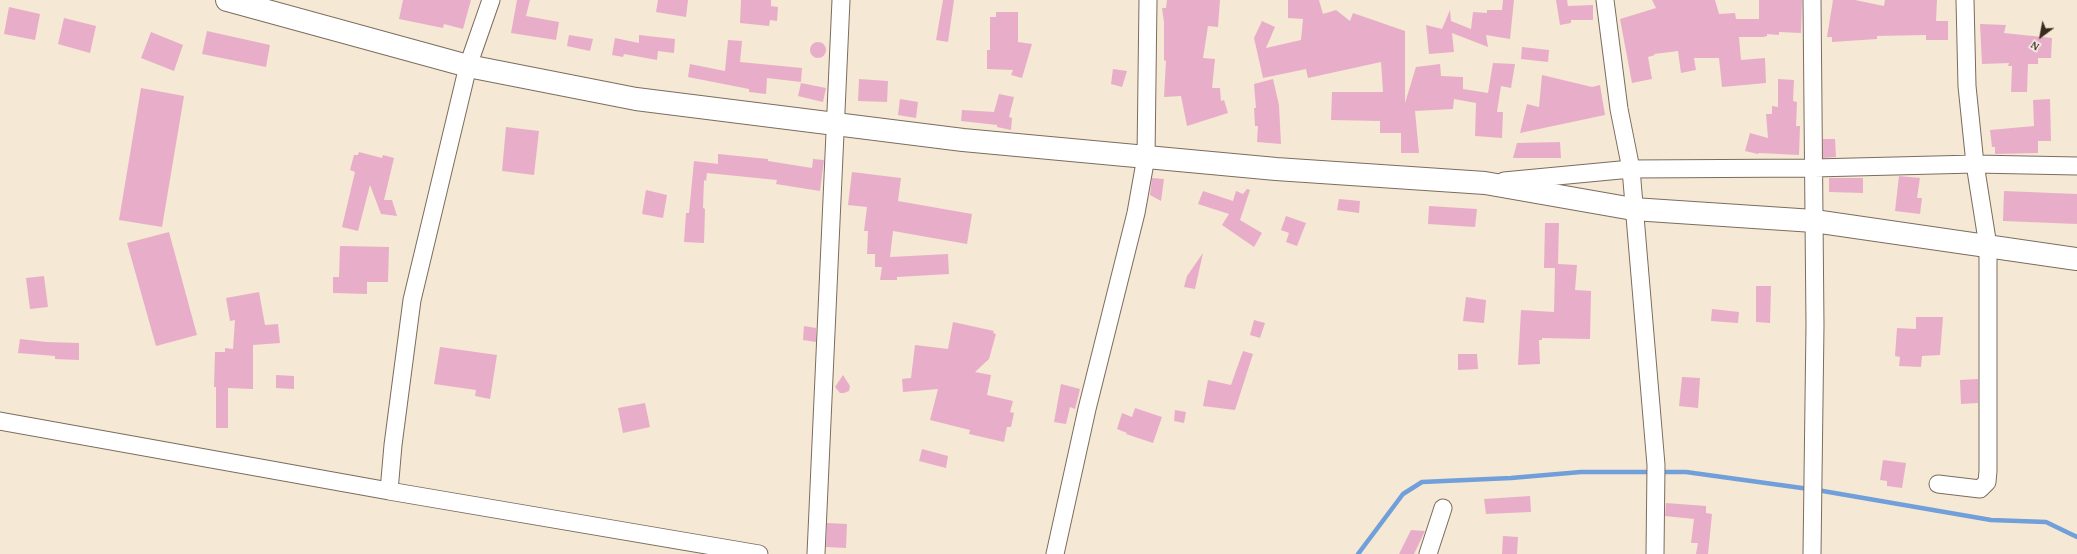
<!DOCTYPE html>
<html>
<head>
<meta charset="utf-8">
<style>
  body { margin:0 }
  #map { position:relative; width:2077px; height:554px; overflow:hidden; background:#f5e8d4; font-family:"Gentium Book Plus",serif }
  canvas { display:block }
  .north { position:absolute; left:2021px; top:16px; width:40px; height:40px; -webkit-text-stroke:3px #f7f3e8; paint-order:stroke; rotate:212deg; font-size:11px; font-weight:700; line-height:16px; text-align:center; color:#3b2a1e }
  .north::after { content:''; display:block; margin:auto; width:14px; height:18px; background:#3b2a1e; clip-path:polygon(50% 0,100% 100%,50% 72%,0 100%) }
</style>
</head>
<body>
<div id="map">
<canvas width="2077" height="554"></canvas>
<div class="north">N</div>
</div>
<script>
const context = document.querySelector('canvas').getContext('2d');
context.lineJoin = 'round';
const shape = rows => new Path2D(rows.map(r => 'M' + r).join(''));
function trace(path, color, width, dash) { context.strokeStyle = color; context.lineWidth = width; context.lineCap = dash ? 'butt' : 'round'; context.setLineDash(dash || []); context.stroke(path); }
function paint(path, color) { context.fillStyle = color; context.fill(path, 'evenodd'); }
const stream = shape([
  [1660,472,1686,472,1809,489],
  [1817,490,1991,520,2046,522,2077,537],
  [1358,554,1403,494,1422,482,1511,478,1581,472,1652,472]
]);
const building = shape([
  [403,0,471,0,463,29,444,24,443,28,399,19],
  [517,0,530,0,526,16,559,22,556,40,511,33],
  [658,0,688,0,686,17,656,12],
  [741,0,771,0,771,6,778,7,777,21,770,20,769,26,740,23],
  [943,0,954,0,948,42,936,40],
  [1167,0,1220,0,1218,27,1208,26,1203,58,1215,59,1212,88,1220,88,1221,101,1224,100,1228,113,1187,126,1181,96,1164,97,1166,61,1164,60,1164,22,1162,8,1166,8],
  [1288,0,1319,0,1323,14,1336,10,1350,21,1353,13,1405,31,1405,103,1416,67,1440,64,1441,76,1463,77,1463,89,1488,93,1493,63,1515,64,1511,88,1501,86,1497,112,1503,112,1502,138,1475,136,1476,103,1454,99,1453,109,1415,111,1419,153,1401,153,1401,133,1380,133,1380,121,1331,120,1332,92,1383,92,1381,62,1308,78,1306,69,1263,78,1254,38,1262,21,1275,27,1266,48,1301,40,1303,19,1288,18],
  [1503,0,1514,0,1510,39,1486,35,1488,47,1452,33,1454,52,1429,54,1426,25,1442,29,1450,10,1451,21,1471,29,1473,12,1487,13,1487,10,1502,10],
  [1556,0,1567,0,1568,6,1593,5,1593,20,1571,20,1571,23,1560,25],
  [1652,0,1715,0,1719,14,1735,13,1736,19,1759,19,1759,0,1802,0,1801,33,1779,32,1779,35,1767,34,1767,36,1763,37,1739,37,1741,60,1765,58,1766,83,1722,87,1719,58,1694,58,1696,70,1681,73,1678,51,1654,54,1655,55,1648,57,1652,79,1632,83,1620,19,1656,8],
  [1833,0,1855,0,1884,6,1885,0,1937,0,1936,21,1948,21,1948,40,1926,40,1926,35,1877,36,1877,39,1832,42,1832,37,1827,37],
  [9,7,40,14,35,40,4,34],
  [996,12,1018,12,1018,42,1032,44,1022,78,1011,75,1013,70,987,69,987,50,990,50,990,17,996,17],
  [64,18,96,26,90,53,58,44],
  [1980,24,2006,25,2004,33,2052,38,2051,58,2038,58,2038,64,2028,64,2027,92,2011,92,2012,66,2008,66,2009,63,1982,64],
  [207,31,270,45,266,67,202,54],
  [151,32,183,45,174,71,141,58],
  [569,35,593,39,590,51,567,46],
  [639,35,675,39,674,53,658,51,657,60,624,54,623,57,612,55,615,38,639,43],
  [728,40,742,41,740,62,802,68,801,82,767,78,766,94,749,92,749,89,688,77,690,64,725,71],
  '810 50a8 8 0 1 1 16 0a8 8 0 1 1-16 0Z',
  [1522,47,1549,50,1548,62,1521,59],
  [1113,69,1127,71,1122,87,1111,84],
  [1542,75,1592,87,1600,85,1605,115,1520,133,1527,104,1539,107],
  [859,79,888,81,887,102,858,101],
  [1273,79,1279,105,1281,144,1257,142,1258,126,1255,126,1254,108,1256,108,1254,84],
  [1778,79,1794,80,1793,101,1797,102,1796,126,1800,126,1799,155,1759,153,1758,154,1745,151,1750,133,1768,138,1766,114,1772,114,1772,106,1778,107],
  [801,83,826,88,823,102,798,96],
  [141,88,184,96,162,227,119,220],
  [999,94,1014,97,1009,117,1012,118,1011,130,997,127,997,125,961,121,962,110,994,112],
  [900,99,918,102,916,118,898,115],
  [2050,99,2051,141,2038,141,2038,153,1995,154,1995,147,1992,147,1990,130,2034,126,2033,100],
  [506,127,539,131,534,175,502,171],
  [1823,139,1835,139,1836,157,1823,158],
  [1560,142,1561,158,1513,158,1517,143],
  [359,152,382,158,383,155,394,158,384,200,392,200,397,216,381,214,370,185,358,231,342,227,355,172,350,170,354,155,358,155],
  [718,154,768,159,768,161,812,168,813,159,824,160,820,191,776,184,777,180,707,173,706,181,704,180,703,208,705,209,704,243,684,242,686,213,689,213,694,161,718,164],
  [852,172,901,178,898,201,972,214,967,244,893,231,890,257,948,254,949,274,897,277,897,280,880,280,882,267,875,267,875,254,867,254,868,231,864,231,867,207,848,205],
  [1899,176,1920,178,1917,198,1922,198,1920,214,1895,211],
  [1152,178,1164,179,1161,201,1150,195],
  [1829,178,1863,178,1863,193,1829,192],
  [1247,189,1250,190,1240,220,1262,233,1254,247,1222,225,1229,214,1198,204,1203,191,1233,201,1236,191,1243,194],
  [646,190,667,195,663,218,642,214],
  [2004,191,2077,194,2077,224,2003,221],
  [1339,199,1360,201,1359,213,1337,210],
  [1429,206,1477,209,1475,227,1428,224],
  [1286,216,1306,223,1297,246,1286,242,1289,233,1281,230],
  [1545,223,1559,223,1558,264,1577,265,1575,290,1591,291,1590,339,1542,338,1542,340,1539,340,1540,364,1518,365,1521,310,1554,312,1555,268,1544,268],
  [169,232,197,335,156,346,127,243],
  [340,246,389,247,388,282,367,282,367,294,333,293,333,277,339,277],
  [1203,253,1195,289,1184,287,1187,276],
  [44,276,48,307,30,309,26,278],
  [1756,286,1771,286,1770,323,1756,322],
  [259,292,265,325,278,324,280,343,253,345,253,389,228,388,228,428,216,428,216,387,214,387,215,352,225,352,225,348,233,349,235,320,230,321,226,298],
  [1466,297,1486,300,1484,323,1463,321],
  [1712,309,1739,312,1738,323,1711,321],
  [1916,317,1943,317,1940,355,1922,356,1921,367,1899,366,1900,357,1895,356,1897,328,1916,329],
  [1254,320,1265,323,1260,338,1250,335],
  [953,322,994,331,993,333,996,334,989,359,975,372,991,375,987,395,1013,401,1010,412,1014,413,1011,427,1007,427,1004,442,969,434,970,430,930,420,938,389,903,392,902,379,911,378,915,345,948,349],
  [804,326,816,328,816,342,803,340],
  [20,339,46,342,79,343,79,360,55,359,55,356,18,353],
  [440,347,497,355,490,399,475,396,476,390,434,384],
  [1243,351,1253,354,1235,410,1203,406,1208,380,1231,385],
  [1458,354,1477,354,1478,369,1458,370],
  [276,375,294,376,294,389,276,388],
  [843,375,850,386,849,391,844,393,840,393,835,387],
  [1682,377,1700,378,1698,408,1679,406],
  [1978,379,1978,403,1961,404,1960,380],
  [1061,384,1080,389,1075,409,1070,407,1066,424,1054,422],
  [645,403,650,427,623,433,618,408],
  [1135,408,1162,417,1153,443,1126,434,1127,433,1117,429,1122,413,1132,417],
  [1175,410,1186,412,1184,423,1174,421],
  [922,449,948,456,946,468,919,461],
  [1883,460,1906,463,1902,488,1887,486,1887,481,1880,480],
  [1530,496,1531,512,1486,514,1484,499],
  [1666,503,1706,506,1706,513,1712,514,1708,554,1696,554,1698,543,1691,543,1694,519,1665,516],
  [827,523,847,524,846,548,826,547],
  [1411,530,1425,531,1414,554,1399,554],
  [1503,536,1518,537,1517,554,1502,554]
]);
const minor = shape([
  [491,0,468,66,412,300,393,445,389,491,759,554],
  [1605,0,1619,109,1631,169,1656,465,1655,554],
  [1504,181,1631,169,1814,168,1975,164,2077,166],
  [0,421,389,491],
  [1938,484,1980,489,1987,482,1988,471,1988,246,1975,164,1967,86,1965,0],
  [816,554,841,0],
  [1055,554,1087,409,1136,213,1146,157,1148,0],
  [1428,554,1443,508],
  [1812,554,1815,325,1812,0]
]);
const secondary = shape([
  [227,0,468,66,636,99,963,140,1276,169,1485,183,1633,209,1814,221,2077,259]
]);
trace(stream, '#709fd9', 4.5);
paint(building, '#e8aec9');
trace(minor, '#7c6c5e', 19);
trace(secondary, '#7c6c5e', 24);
trace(minor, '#fff', 17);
trace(secondary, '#fff', 22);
</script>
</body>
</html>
